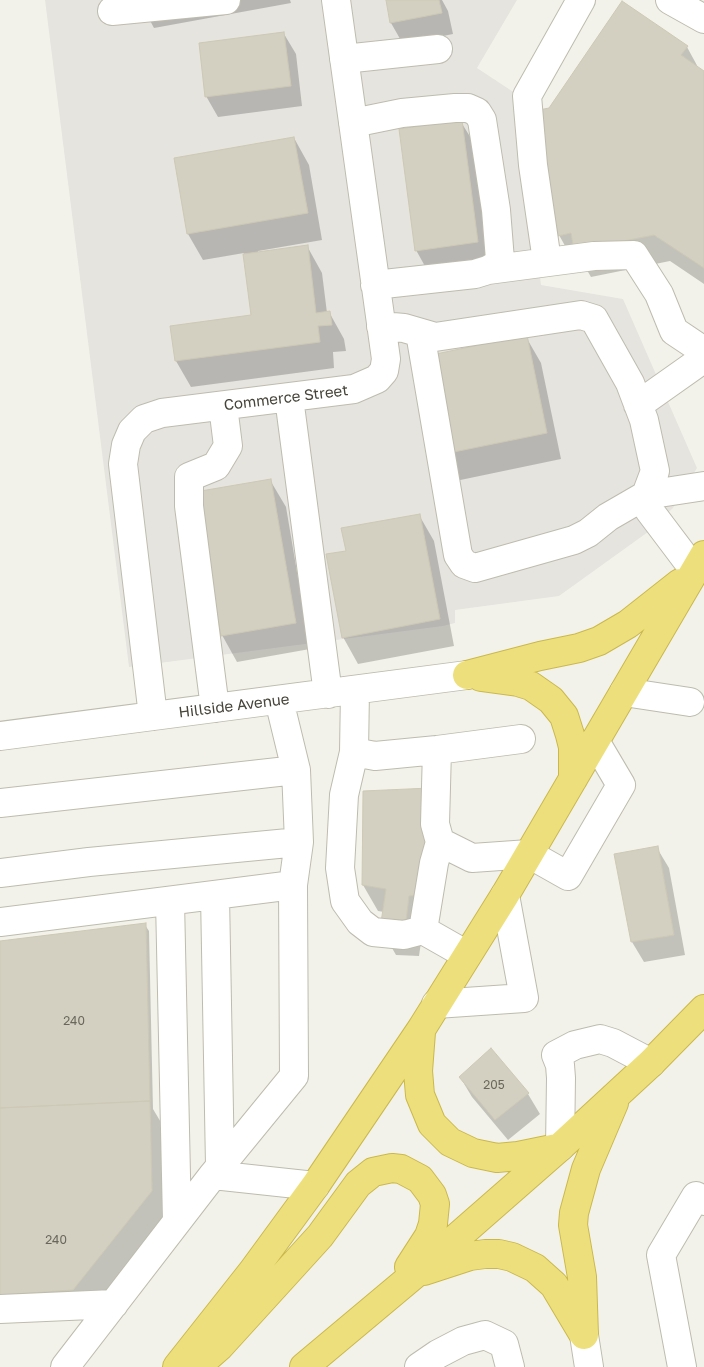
<!DOCTYPE html>
<html>
<head>
<meta charset="utf-8">
<style>
  body { margin:0 }
  canvas { display:block; background:#f3f2ea }
</style>
</head>
<body>
<canvas width="704" height="1367"></canvas>
<script>
const context = document.querySelector('canvas').getContext('2d');
context.lineJoin = 'round';
function paint(path, color) { context.fillStyle = color; context.fill(path, 'evenodd'); }
const shape = rows => new Path2D(rows.map(r => 'M' + r).join(''));
function trace(path, color, width, dash) { context.strokeStyle = color; context.lineWidth = width; context.lineCap = dash ? 'butt' : 'round'; context.setLineDash(dash || []); context.stroke(path); }
function label(font, color, halo, rows, align = 'center') {
  context.font = font + ' "Golos Text",sans-serif'; context.lineWidth = 4; context.setLineDash([]); context.textBaseline = 'middle'; context.strokeStyle = halo; context.fillStyle = color; for (const [text, x, y, turn = 0] of rows) {
    context.save(); context.translate(x, y); context.rotate((+turn || 0) * Math.PI / 180); context.textAlign = isNaN(turn) ? turn : align; if (halo) context.strokeText(text, 0, 0); context.fillText(text, 0, 0); context.restore();
  }
}
const industrial = shape([
  [45,0,517,0,477,68,521,97,541,285,623,299,697,468,673,508,648,532,559,596,455,610,455,623,443,626,129,667]
]);
const shadow = shape([
  [139,0,290,0,291,3,154,28],
  [387,0,442,0,448,11,453,34,403,44,391,23],
  [284,34,296,54,302,106,218,117,206,96],
  [687,47,699,69,704,72,704,284,670,261,591,277,581,260,574,262,559,235,550,109],
  [461,122,477,148,493,268,431,277,416,250],
  [294,138,309,165,322,240,258,251,258,253,307,246,322,273,327,313,329,312,344,339,346,351,333,352,334,368,191,387,176,361,252,316,244,253,203,260,188,234],
  [526,337,541,363,561,459,446,483,449,412],
  [270,480,286,507,310,649,237,662,222,635],
  [419,515,434,541,454,646,358,664,343,637,347,552],
  [444,815,440,920,424,922,419,956,396,955,381,929,384,912,378,911,363,885],
  [657,848,669,868,685,955,644,962,632,942],
  [145,925,149,931,153,1109,165,1129,166,1218,88,1316,0,1300,0,942],
  [491,1050,528,1094,540,1114,508,1140,472,1097,460,1077]
]);
const building = shape([
  [386,0,439,0,442,13,390,23,386,0],
  [622,1,688,46,681,55,704,71,704,268,654,235,574,251,571,233,558,236,534,111,549,108,622,1],
  [284,32,291,86,205,97,199,43,284,32],
  [462,120,478,242,415,251,399,129,462,120],
  [294,137,308,213,187,234,174,158,294,137],
  [308,245,316,313,330,311,332,325,318,326,320,342,175,361,170,326,251,315,243,254,308,245],
  [527,335,547,433,429,457,421,416,448,411,436,354,527,335],
  [271,479,296,623,221,636,195,492,271,479],
  [420,514,440,619,342,638,326,554,346,551,341,528,420,514],
  [430,788,426,894,409,896,405,930,380,929,386,889,362,885,363,791,430,788],
  [658,846,674,935,631,942,614,854,658,846],
  [146,923,150,1101,0,1108,0,941,146,923],
  [491,1048,529,1093,495,1120,459,1077,491,1048],
  [150,1101,152,1191,73,1290,0,1295,0,1108,150,1101]
]);
const minor = shape([
  [670,0,704,19],
  [112,11,226,0],
  [344,59,438,49],
  [353,123,402,113,455,108,468,108,477,112,482,120,496,210,500,260,495,266,488,270,475,274,375,285],
  [547,261,533,165,527,96,581,0],
  [488,270,594,256,634,255,659,294,674,331,704,351],
  [381,326,404,328,435,337,581,315,594,319,630,383,644,420,655,471,646,495,649,510,695,571],
  [420,333,458,555,464,564,475,568,574,540,588,533,608,517,646,495,704,486],
  [289,398,328,694],
  [638,405,696,364,704,351],
  [355,691,354,752,375,756,437,750,521,739],
  [624,692,690,702],
  [279,700,296,770,299,842,293,885,294,1076,213,1175,315,1186],
  [215,708,189,506,189,477,216,466,228,446,223,406],
  [153,716,123,464,126,445,132,431,144,419,162,413,354,389,377,379,384,371,386,359,336,0],
  [0,736,467,675],
  [437,750,435,824,440,842,472,858,529,854,568,876,621,785,595,741],
  [354,752,344,795,340,868,345,901,360,922,373,932,404,935,423,930,467,955],
  [0,803,296,770],
  [0,873,89,862,299,842],
  [215,895,220,1166],
  [170,901,177,1221],
  [0,922,293,885],
  [423,930,434,863,440,842],
  [436,1004,524,998,505,895],
  [560,1147,561,1078,560,1065,556,1055,575,1045,600,1039,613,1043,651,1063],
  [0,1309,114,1304],
  [584,1335,589,1367],
  [65,1367,213,1175],
  [419,1367,438,1354,463,1341,485,1335,504,1344,510,1367],
  [682,1367,661,1255,696,1196,704,1201]
]);
const highway = shape([
  [467,675,540,656,579,648,599,641,628,624,680,583],
  [481,677,518,682,531,686,551,700,564,716,570,735,573,747,573,779],
  [421,1032,418,1071,420,1095,432,1124,450,1142,473,1153,497,1158,518,1156,557,1148],
  [424,1271,470,1256,485,1254,499,1254,512,1257,535,1268,554,1285,582,1332],
  [584,1335,582,1277,573,1225,574,1213,586,1169,614,1103],
  [177,1367,252,1272,315,1186,422,1028,505,895,704,555],
  [196,1367,219,1347,320,1236,358,1184,373,1172,392,1168,401,1169,420,1179,432,1195,435,1204,433,1224,429,1236,409,1267],
  [304,1367,415,1274,560,1147,651,1063,704,1009]
]);
const numberNames = [
  ["240",74,1021],
  ["205",494,1085],
  ["240",56,1240]
];
const streetNames = [
  ["Commerce Street",286,398,-7],
  ["Hillside Avenue",234,706,-7]
];
paint(industrial, '#e6e4df');
paint(shadow, '#0003');
paint(building, '#d3d0c1');
trace(building, '#cdc9b5', 1);
trace(minor, '#bebcae', 30);
trace(highway, '#cbb84c', 30);
trace(minor, '#fff', 28);
trace(highway, '#ede07c', 28);
label('12px', '#69675b', null, numberNames);
label('15px', '#464439', '#fff', streetNames);
</script>
</body>
</html>
